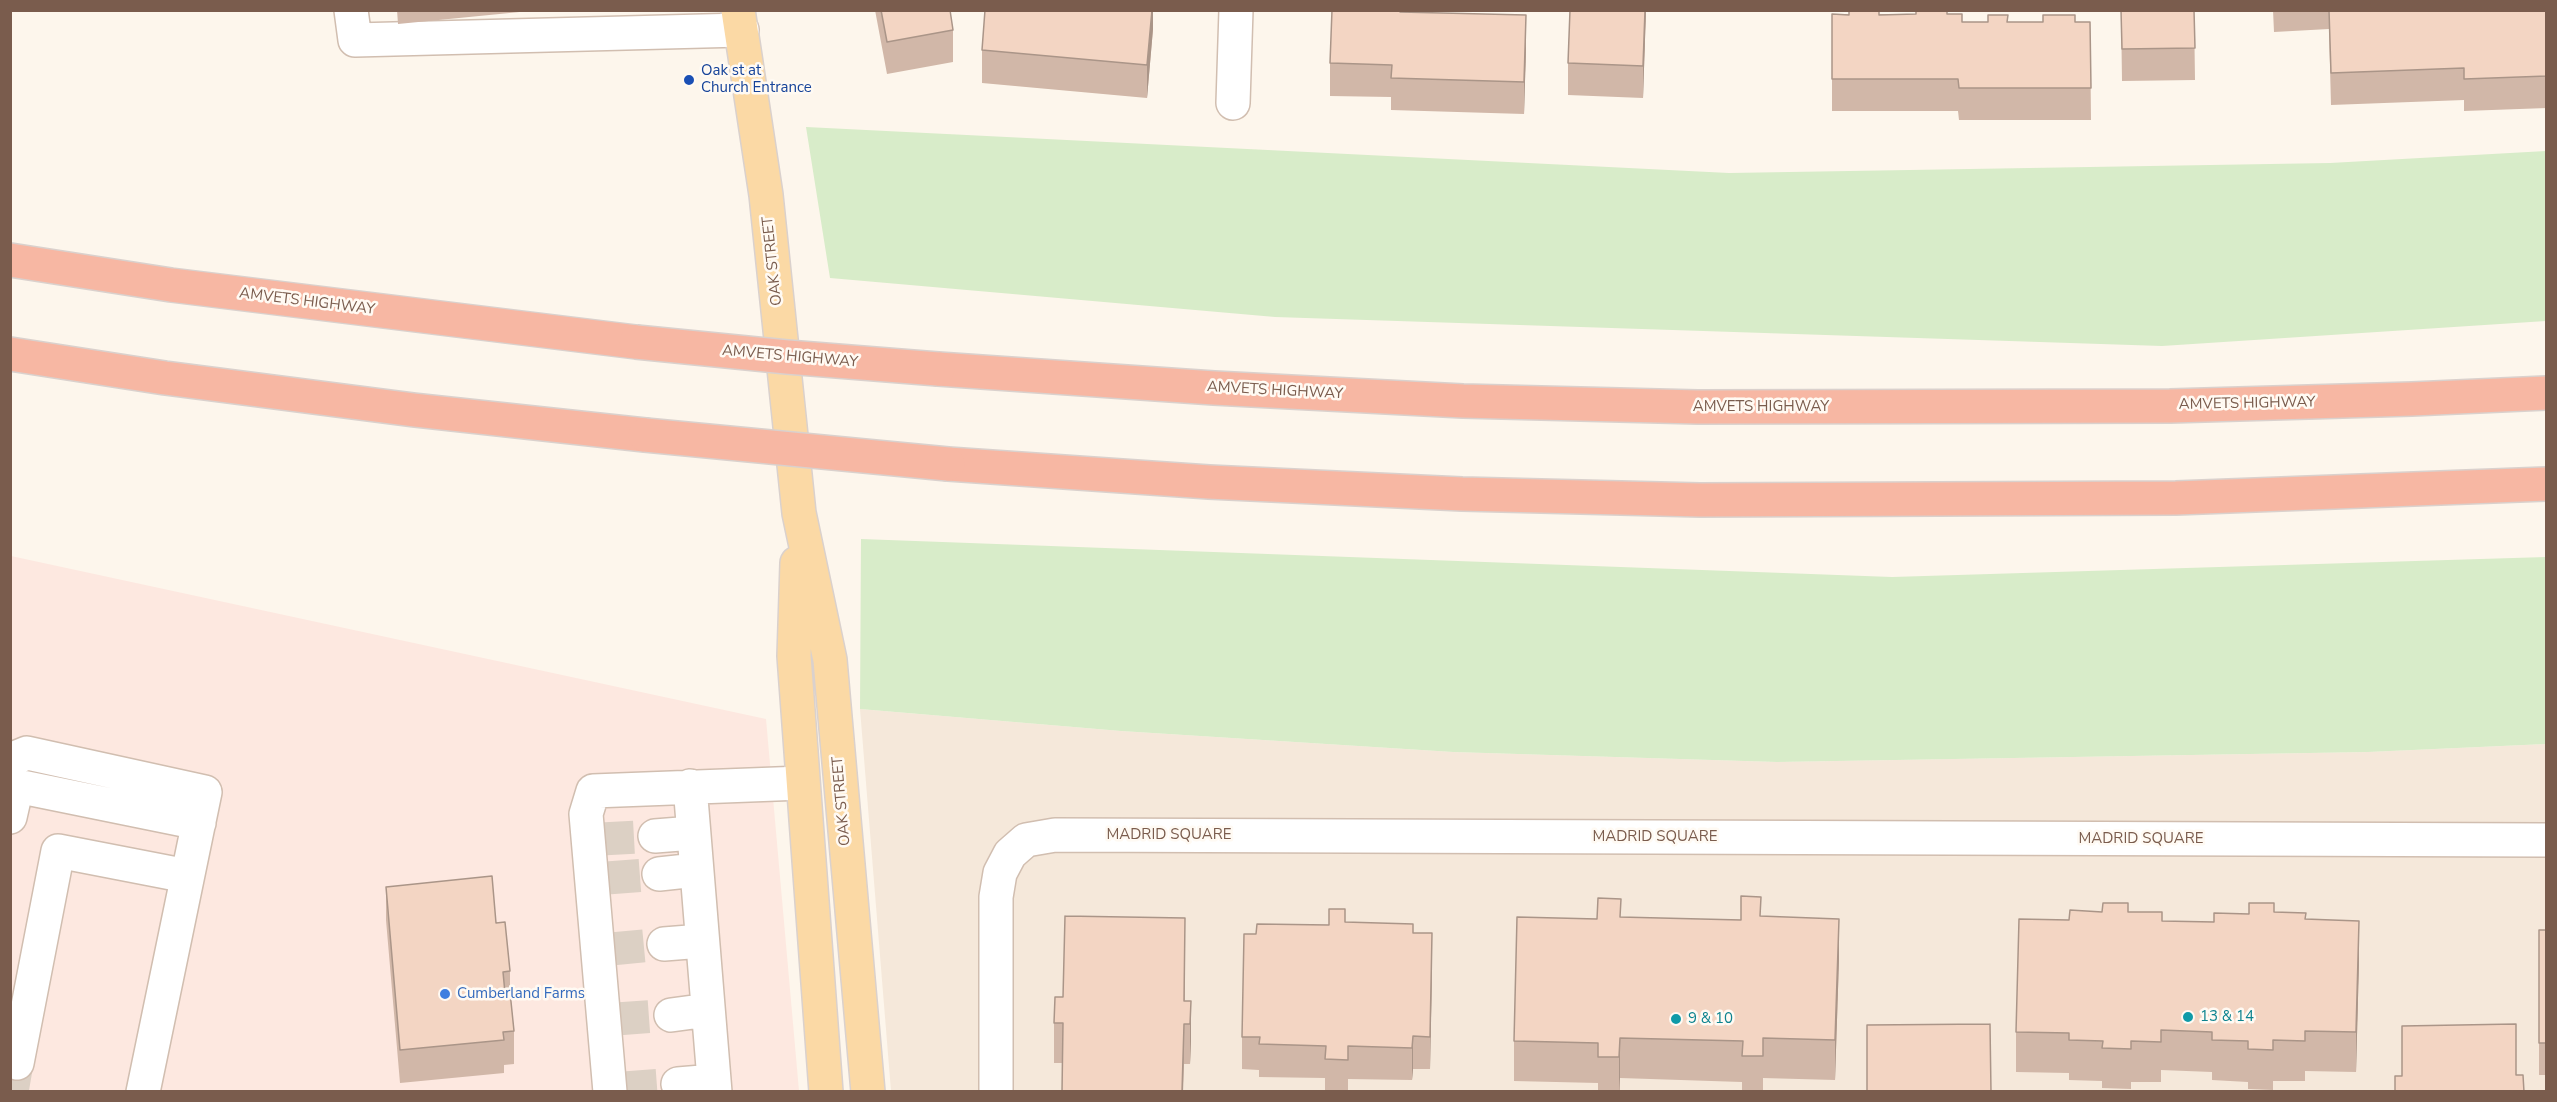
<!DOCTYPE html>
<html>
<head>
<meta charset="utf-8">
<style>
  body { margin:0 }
  #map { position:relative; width:2557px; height:1102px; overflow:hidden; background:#fdf6ec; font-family:"Nunito Sans",sans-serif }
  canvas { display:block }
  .frame { position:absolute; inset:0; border:12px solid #7a5c4d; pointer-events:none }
</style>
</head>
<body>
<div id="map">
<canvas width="2557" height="1102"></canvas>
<div class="frame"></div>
</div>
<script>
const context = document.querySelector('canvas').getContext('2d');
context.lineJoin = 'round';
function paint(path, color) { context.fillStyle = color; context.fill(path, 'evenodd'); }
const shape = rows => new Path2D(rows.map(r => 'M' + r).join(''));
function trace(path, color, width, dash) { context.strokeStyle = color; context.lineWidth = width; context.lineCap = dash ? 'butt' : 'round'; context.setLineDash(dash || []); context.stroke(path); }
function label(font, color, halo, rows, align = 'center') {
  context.font = font + ' "Nunito Sans",sans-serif'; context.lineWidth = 5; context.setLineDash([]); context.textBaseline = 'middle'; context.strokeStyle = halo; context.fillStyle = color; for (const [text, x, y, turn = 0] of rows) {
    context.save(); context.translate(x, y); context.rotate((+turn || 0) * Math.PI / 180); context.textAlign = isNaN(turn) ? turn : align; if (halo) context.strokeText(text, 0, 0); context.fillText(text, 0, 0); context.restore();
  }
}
const residential = shape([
  [860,709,1121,731,1453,752,1777,762,2368,752,2546,744,2546,1091,891,1091]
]);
const commercial = shape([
  [11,556,766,719,799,1091,11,1092]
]);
const green = shape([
  [806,127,1729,173,2330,163,2546,151,2546,321,2162,346,1275,317,830,278],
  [861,539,1892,577,2546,557,2546,744,2368,752,1777,762,1453,752,1121,731,860,709]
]);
const minorTunnel = shape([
  [601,839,655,836],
  [607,878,659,874],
  [611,949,664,944],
  [616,1019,671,1015],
  [624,1088,678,1084],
  [12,1092,17,1063]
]);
const minor = shape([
  [351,10,355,40,742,30],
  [1233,103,1236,10],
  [10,760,27,753,205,792,143,1092],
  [690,786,715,1092],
  [10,817,17,786,199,823],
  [655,836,693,833],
  [659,874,696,870],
  [664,944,702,941],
  [671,1015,708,1010],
  [17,1063,58,851,187,876],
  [678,1084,714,1081],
  [610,1092,586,814,593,791,802,783],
  [996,1092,996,897,1000,873,1010,854,1026,840,1055,835,2546,840]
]);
const major = shape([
  [738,10,766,195,799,513,830,660,868,1092],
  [797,563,794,656,826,1092]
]);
const highway = shape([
  [10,260,171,285,636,342],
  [10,354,165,378,414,410,645,435],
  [938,369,1214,388,1463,401,1698,407,2170,406,2412,399,2546,393],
  [948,464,1209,482,1462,494,1700,500,2176,498,2546,484]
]);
const highwayBridge = shape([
  [636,342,787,357,938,369],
  [645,435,948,464]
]);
const wall = shape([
  [397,10,540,10,398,24],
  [875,10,950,10,953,30,953,62,887,74],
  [1153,10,1153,29,1147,98,982,83,982,50],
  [1570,10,1646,10,1643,98,1568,95,1568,63],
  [2121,10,2194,10,2195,80,2122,81],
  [2273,10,2462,10,2462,11,2547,10,2547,108,2464,111,2464,100,2331,105,2329,29,2274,32],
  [1400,12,1526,48,1524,114,1391,110,1391,97,1330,96,1330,63],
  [1832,14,1947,14,1962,22,2090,22,2091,120,1959,120,1958,111,1832,111],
  [386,887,496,923,510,971,510,992,514,1031,514,1064,504,1065,504,1073,400,1083,386,920],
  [2128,912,2162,921,2214,922,2249,914,2274,912,2306,919,2359,961,2356,1072,2305,1071,2305,1081,2273,1081,2273,1090,2248,1089,2248,1082,2212,1080,2212,1072,2161,1070,2161,1082,2131,1082,2131,1089,2102,1088,2102,1081,2069,1080,2069,1073,2016,1072,2016,1032,2069,920],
  [1761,916,1839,959,1835,1080,1763,1078,1763,1092,1742,1092,1742,1082,1620,1078,1620,1092,1598,1092,1598,1083,1514,1081,1514,1041,1597,919,1621,917,1741,920],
  [1345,922,1413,933,1432,966,1430,1069,1413,1069,1412,1080,1348,1079,1348,1092,1325,1092,1325,1078,1259,1077,1259,1070,1242,1069,1242,1037,1256,934,1329,925],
  [2539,930,2547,930,2547,1075,2539,1075],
  [1185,958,1185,1001,1191,1001,1191,1041,1190,1064,1184,1064,1183,1092,1062,1092,1063,1063,1054,1063,1054,1023,1063,997]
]);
const shadedWall = shape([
  [1152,10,1153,10,1153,29,1147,98,1147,65],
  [1645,10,1646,10,1643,98,1643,66],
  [1526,15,1526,48,1524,114,1524,82],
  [1839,919,1839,959,1835,1080,1835,1040],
  [2359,921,2359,961,2356,1072,2356,1032],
  [1432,933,1432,966,1430,1069,1430,1037],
  [1191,1001,1191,1041,1190,1064,1190,1024],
  [1184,1024,1183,1092,1182,1092],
  [1413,1036,1413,1069,1412,1080,1412,1048],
  [1620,1038,1620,1078,1619,1092,1619,1057]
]);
const building = shape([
  [881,10,950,10,953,30,887,42,881,10],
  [985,10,1152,10,1147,65,982,50,985,10],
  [1332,10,1400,10,1400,12,1526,15,1524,82,1391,78,1392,65,1330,63,1332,10],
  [1570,10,1645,10,1643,66,1568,63,1570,10],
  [1849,10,1879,10,1879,15,1916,14,1916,10,1947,10,1947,14,1962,14,1962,22,1988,22,1988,15,2008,15,2007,22,2043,22,2043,15,2075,15,2075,22,2090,22,2091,88,1959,88,1958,79,1832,79,1832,14,1849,15,1849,10],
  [2121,10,2194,10,2195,48,2122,49,2121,10],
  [2329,10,2462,10,2462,11,2547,10,2547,76,2464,79,2464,68,2331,73,2329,10],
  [492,876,496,923,505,922,510,971,503,972,505,993,510,992,514,1031,503,1032,504,1040,400,1050,386,887,492,876],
  [1741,896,1761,897,1760,916,1839,919,1835,1040,1763,1038,1763,1056,1742,1056,1743,1041,1620,1038,1619,1057,1598,1057,1598,1043,1514,1041,1517,917,1597,919,1598,898,1621,899,1620,917,1741,920,1741,896],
  [2103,903,2128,903,2128,912,2162,912,2162,921,2214,922,2214,913,2249,914,2249,903,2274,903,2274,912,2306,913,2305,919,2359,921,2356,1032,2305,1031,2305,1041,2273,1040,2273,1050,2248,1049,2248,1041,2212,1040,2212,1032,2161,1030,2161,1042,2131,1041,2131,1049,2102,1048,2103,1041,2069,1040,2069,1033,2016,1032,2019,919,2069,920,2070,910,2102,912,2103,903],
  [1329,909,1345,909,1345,922,1413,924,1413,933,1432,933,1430,1037,1413,1036,1412,1048,1348,1046,1348,1060,1325,1059,1326,1046,1259,1044,1260,1037,1242,1037,1244,934,1256,934,1257,924,1329,925,1329,909],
  [1065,916,1185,918,1184,1001,1191,1001,1190,1024,1184,1024,1182,1092,1062,1092,1063,1023,1054,1023,1055,997,1063,997,1065,916],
  [2539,930,2547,930,2547,1043,2539,1043,2539,930],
  [1990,1024,1991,1092,1867,1092,1867,1025,1990,1024],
  [2516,1024,2516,1075,2523,1075,2524,1092,2395,1092,2395,1076,2402,1076,2402,1026,2516,1024]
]);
const markers = [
  [689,80,6,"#1a4fb4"],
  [445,994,6,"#3f7fe0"],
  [2188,1017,6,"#0f9aa8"],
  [1676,1019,6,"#0f9aa8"]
];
const transitNames = [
  ["Oak st at",701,71],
  ["Church Entrance",701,88]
];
const streetNames = [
  ["OAK STREET",773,261,-96],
  ["AMVETS HIGHWAY",307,302,7],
  ["AMVETS HIGHWAY",790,357,5],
  ["AMVETS HIGHWAY",1275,391,3],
  ["AMVETS HIGHWAY",2247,404,-1],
  ["AMVETS HIGHWAY",1761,407],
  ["OAK STREET",842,801,-95],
  ["MADRID SQUARE",1169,835],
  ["MADRID SQUARE",1655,837],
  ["MADRID SQUARE",2141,839]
];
const shopNames = [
  ["Cumberland Farms",457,994]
];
const cultureNames = [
  ["13 & 14",2200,1017],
  ["9 & 10",1688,1019]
];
paint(residential, '#f5e8da');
paint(commercial, '#fde8e0');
paint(green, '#d8ecc9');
trace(minorTunnel, '#dcd0c4', 33, [33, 16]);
trace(minor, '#d1beb0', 36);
trace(major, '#dad1cd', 36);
trace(highway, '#dad1cd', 36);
trace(minor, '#fff', 33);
trace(major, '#fbd9a5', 33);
trace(highway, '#f7b7a3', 33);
trace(highwayBridge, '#dad1cd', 36, []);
trace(highwayBridge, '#f7b7a3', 33);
paint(wall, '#d1b7a8');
paint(shadedWall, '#aa9588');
paint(building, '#f3d5c3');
trace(building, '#aa9588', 1.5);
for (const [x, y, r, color] of markers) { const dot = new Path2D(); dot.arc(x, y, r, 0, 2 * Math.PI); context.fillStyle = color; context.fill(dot); trace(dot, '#fffaf3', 2); }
label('15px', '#164399', '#fffaf3', transitNames, 'left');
label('15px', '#7a5c4d', '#fffaf3', streetNames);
label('15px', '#366cbe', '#fffaf3', shopNames, 'left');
label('15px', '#0d838f', '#fffaf3', cultureNames, 'left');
</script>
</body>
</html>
